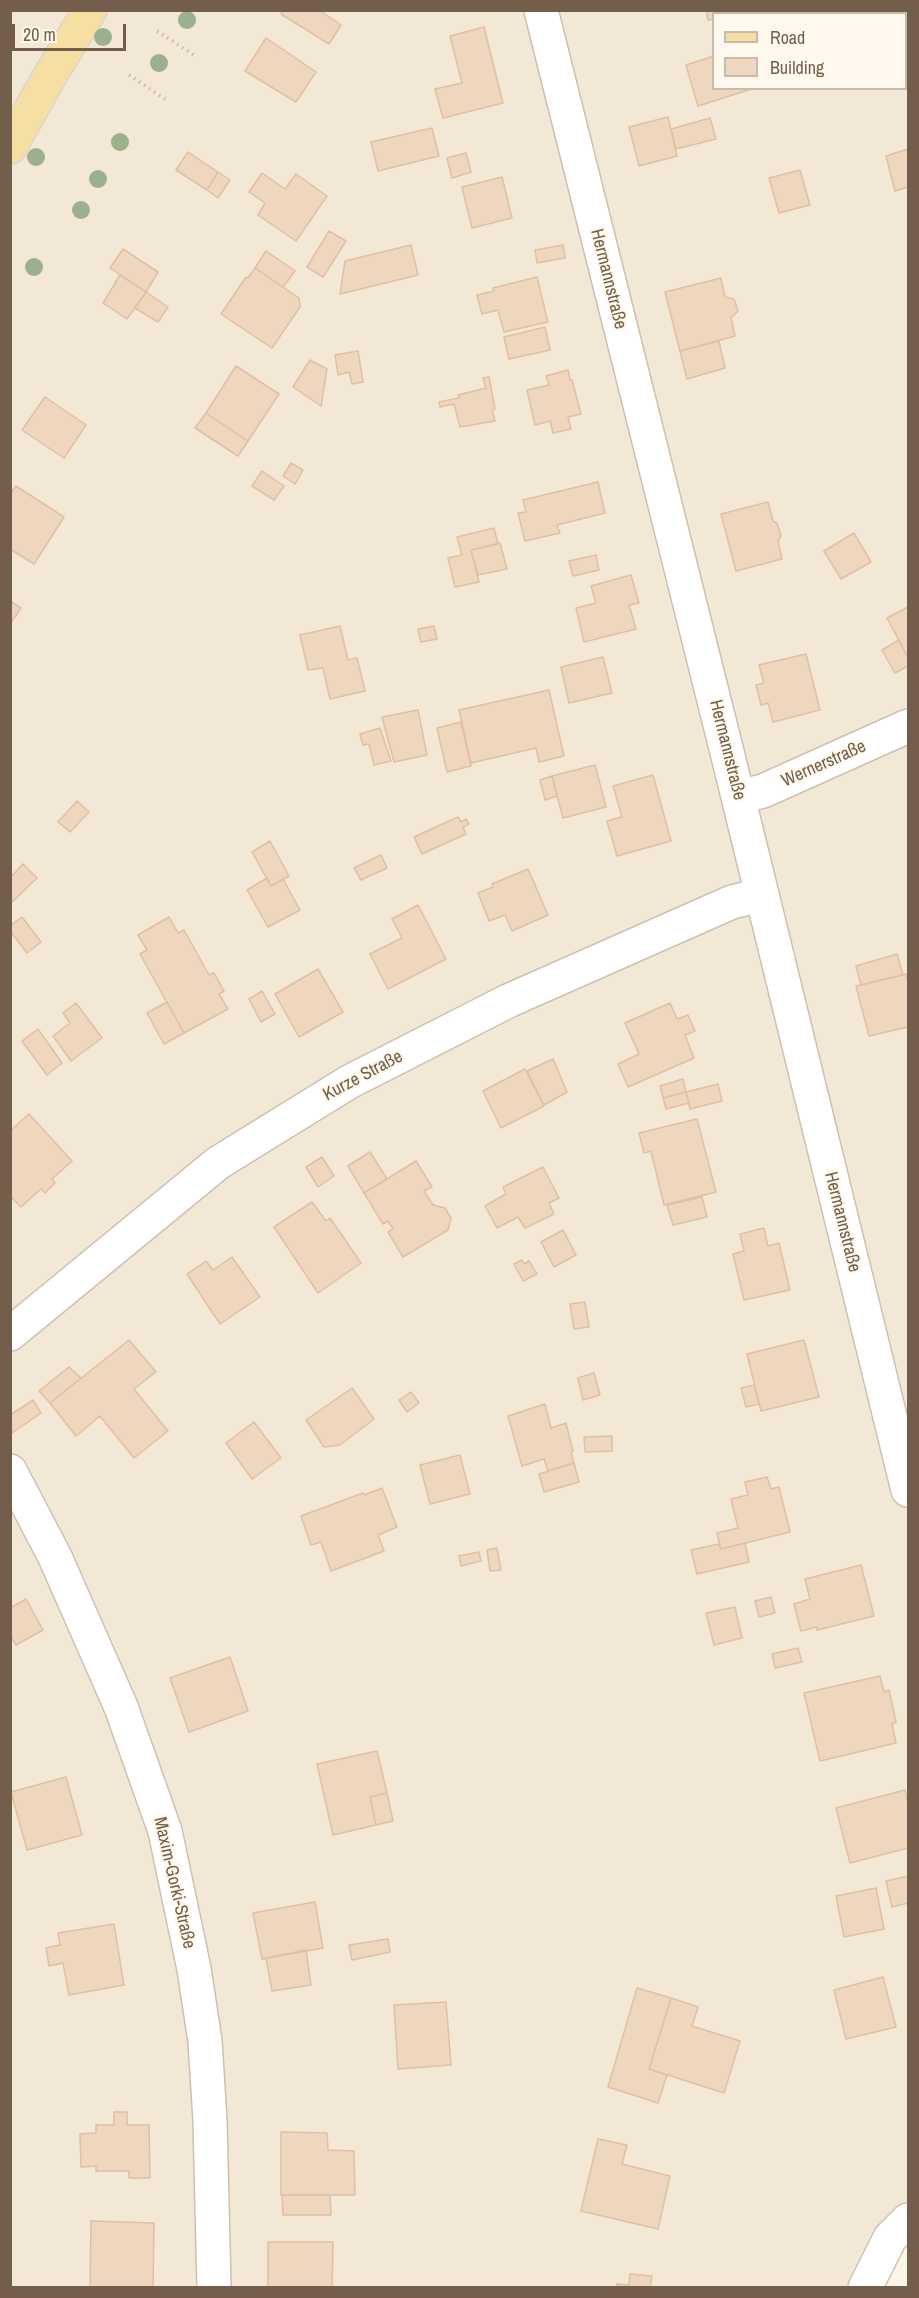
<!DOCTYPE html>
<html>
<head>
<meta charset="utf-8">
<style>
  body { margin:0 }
  #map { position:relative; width:919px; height:2298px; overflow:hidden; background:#fbf5e6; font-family:"Archivo Narrow",sans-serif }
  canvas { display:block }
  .frame { position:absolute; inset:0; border:12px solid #735e4c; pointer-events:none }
  .legend { position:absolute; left:712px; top:12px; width:195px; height:78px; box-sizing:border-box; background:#fef9ec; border:2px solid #c6bbac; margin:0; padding:8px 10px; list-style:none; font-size:18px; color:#735e4c }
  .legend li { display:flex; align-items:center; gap:12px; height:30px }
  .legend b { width:30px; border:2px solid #c6bbac }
  .scale { position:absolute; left:12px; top:24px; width:114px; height:27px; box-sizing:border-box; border:3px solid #735e4c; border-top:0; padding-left:8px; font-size:18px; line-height:21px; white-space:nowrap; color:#735e4c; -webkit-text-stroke:4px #fef9ec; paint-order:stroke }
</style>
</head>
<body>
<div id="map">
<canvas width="919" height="2298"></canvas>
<div class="frame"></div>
<ul class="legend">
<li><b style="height:8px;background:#f6dfa2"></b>Road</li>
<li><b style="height:16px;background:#efd7bf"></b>Building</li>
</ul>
<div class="scale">20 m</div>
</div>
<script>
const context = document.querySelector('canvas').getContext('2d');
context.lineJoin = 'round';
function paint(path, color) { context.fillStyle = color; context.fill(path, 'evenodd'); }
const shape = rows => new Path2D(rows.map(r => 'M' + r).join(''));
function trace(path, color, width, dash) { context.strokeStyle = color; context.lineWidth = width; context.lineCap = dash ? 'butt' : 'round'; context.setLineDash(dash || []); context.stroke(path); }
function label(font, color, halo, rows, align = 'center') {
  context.font = font + ' "Archivo Narrow",sans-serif'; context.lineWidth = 5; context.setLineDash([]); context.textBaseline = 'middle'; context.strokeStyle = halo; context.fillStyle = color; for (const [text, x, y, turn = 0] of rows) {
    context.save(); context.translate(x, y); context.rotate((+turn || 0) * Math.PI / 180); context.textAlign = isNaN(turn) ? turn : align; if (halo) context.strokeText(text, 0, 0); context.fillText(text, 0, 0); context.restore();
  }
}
const residential = shape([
  [11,11,908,11,908,2202,878,2226,847,2287,11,2288],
  [714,14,906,14,906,88,714,88]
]);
const building = shape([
  [283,10,319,10,341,25,329,44,281,14,283,10],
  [706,10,745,10,745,11,735,14,714,14,714,19,708,20,706,10],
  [484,27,503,103,443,118,435,89,462,83,450,36,484,27],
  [266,38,316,72,296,102,245,71,266,38],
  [714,56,714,88,755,88,698,106,686,65,714,56],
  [668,117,677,156,639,166,629,127,668,117],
  [710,118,716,139,676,149,671,129,710,118],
  [432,128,439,156,378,171,371,142,432,128],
  [908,149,908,187,895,191,886,156,908,149],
  [188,152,218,172,207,190,176,170,188,152],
  [466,153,471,172,452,178,447,158,466,153],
  [800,170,810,205,779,213,769,178,800,170],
  [218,172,230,180,218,198,207,190,218,172],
  [262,173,285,189,296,174,327,196,296,241,258,215,265,203,249,192,262,173],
  [502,177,512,218,472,228,462,187,502,177],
  [329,231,346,241,323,277,307,267,329,231],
  [411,245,418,275,340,294,345,261,411,245],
  [563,245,565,258,537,263,535,250,563,245],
  [123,249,158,272,146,292,110,268,123,249],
  [266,251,295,271,283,287,255,268,266,251],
  [255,268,299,298,300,307,272,348,221,314,246,277,248,278,255,268],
  [120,275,146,292,127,319,103,303,120,275],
  [537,277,548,322,504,332,498,310,482,314,477,295,494,291,493,288,537,277],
  [721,278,725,297,734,299,738,311,731,318,735,336,680,351,665,292,721,278],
  [146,292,168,307,158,322,135,308,146,292],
  [545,327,550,350,509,359,504,337,545,327],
  [719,341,725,368,687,379,680,351,719,341],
  [358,351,363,382,352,384,349,372,338,375,335,355,358,351],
  [310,360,327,369,321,406,293,387,310,360],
  [236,366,279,394,248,441,206,413,236,366],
  [568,370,570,380,572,380,581,414,568,417,571,429,553,433,550,421,535,425,527,390,549,385,546,376,568,370],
  [489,377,495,409,492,410,495,421,460,427,454,404,440,407,439,402,459,398,458,395,486,388,483,378,489,377],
  [45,397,86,425,64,458,22,430,45,397],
  [206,413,248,441,238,456,195,428,206,413],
  [291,463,303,470,295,484,283,476,291,463],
  [262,471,284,486,274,500,252,486,262,471],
  [598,482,605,513,557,525,560,533,525,541,518,513,526,512,523,500,598,482],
  [16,486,64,517,34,564,10,549,10,494,16,486],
  [768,502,773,521,777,523,781,536,778,541,782,559,736,571,721,514,768,502],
  [494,528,498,544,471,550,479,582,455,587,448,558,462,555,457,537,494,528],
  [854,533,871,562,841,579,824,551,854,533],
  [500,543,507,569,478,575,471,550,500,543],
  [596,555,599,570,573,576,569,561,596,555],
  [631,575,639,603,629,605,636,629,584,642,576,608,596,603,591,586,631,575],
  [10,601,21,608,10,624,10,601],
  [908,607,908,658,887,618,908,607],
  [340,626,348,660,357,658,365,691,330,699,323,668,308,670,300,635,340,626],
  [434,626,437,639,421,642,418,629,434,626],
  [899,640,908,658,908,666,895,673,882,650,899,640],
  [806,654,820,710,773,722,768,703,761,705,756,685,764,683,759,665,806,654],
  [603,657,612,693,569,703,561,667,603,657],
  [549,690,564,756,539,762,536,748,471,763,459,710,549,690],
  [418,710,427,755,394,762,382,717,418,710],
  [461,722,471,766,447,772,437,728,461,722],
  [380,728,391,761,374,765,369,744,363,745,360,734,380,728],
  [595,765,606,807,563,818,552,776,595,765],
  [653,775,671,841,617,856,607,821,622,817,613,786,653,775],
  [552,776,557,796,545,800,540,780,552,776],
  [77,801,89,812,70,832,58,822,77,801],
  [458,817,461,822,466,819,469,824,463,827,466,834,422,854,414,837,458,817],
  [270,841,289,876,271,886,252,852,270,841],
  [381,855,387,868,361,880,354,868,381,855],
  [23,864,37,878,10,904,10,878,23,864],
  [528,869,548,915,512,931,505,915,489,921,478,893,493,887,492,884,528,869],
  [267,878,271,886,283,879,300,910,268,927,247,890,267,878],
  [418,905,446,959,388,989,370,954,402,938,392,919,418,905],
  [22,917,41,942,27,953,10,931,10,926,22,917],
  [169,917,178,933,184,930,209,975,214,973,224,991,219,994,228,1009,184,1033,140,954,147,950,138,935,169,917],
  [897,954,903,975,861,985,856,966,897,954],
  [318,969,343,1012,299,1037,275,994,318,969],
  [906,974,908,982,908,1027,869,1036,856,986,906,974],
  [262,991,275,1014,261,1022,249,999,262,991],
  [167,1002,184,1033,164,1044,147,1013,167,1002],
  [76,1003,102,1038,71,1061,53,1036,70,1023,63,1013,76,1003],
  [670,1003,677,1019,688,1015,695,1031,685,1035,694,1058,628,1087,618,1064,639,1054,625,1023,670,1003],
  [38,1029,62,1063,47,1075,22,1041,38,1029],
  [553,1059,567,1092,544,1105,527,1071,553,1059],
  [525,1069,544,1106,501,1128,483,1091,525,1069],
  [683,1079,686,1092,663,1098,660,1086,683,1079],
  [718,1084,722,1101,690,1109,686,1092,718,1084],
  [686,1092,689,1103,666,1109,663,1098,686,1092],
  [29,1114,72,1161,52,1179,55,1183,45,1193,41,1189,21,1207,10,1196,10,1131,29,1114],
  [697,1119,716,1192,664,1205,651,1151,644,1153,639,1133,697,1119],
  [370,1152,387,1179,364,1193,348,1166,370,1152],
  [322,1157,334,1176,318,1187,306,1167,322,1157],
  [416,1161,432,1187,424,1191,433,1205,445,1208,451,1218,448,1230,403,1257,388,1232,393,1229,388,1221,383,1224,364,1193,416,1161],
  [543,1167,559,1198,549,1203,554,1214,525,1228,518,1217,497,1228,485,1206,506,1194,503,1187,543,1167],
  [702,1197,707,1217,673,1225,667,1205,702,1197],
  [312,1202,326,1221,330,1218,361,1263,318,1293,274,1227,312,1202],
  [764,1228,768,1246,779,1243,790,1290,744,1300,733,1254,744,1251,740,1234,764,1228],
  [563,1230,576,1255,554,1267,541,1242,563,1230],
  [232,1257,260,1297,220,1324,187,1274,206,1261,213,1270,232,1257],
  [522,1260,524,1264,529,1261,537,1274,523,1281,514,1264,522,1260],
  [585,1302,589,1327,574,1329,570,1304,585,1302],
  [129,1340,156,1372,134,1389,168,1431,134,1458,100,1416,76,1436,50,1403,129,1340],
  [804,1340,819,1397,761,1411,747,1354,804,1340],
  [69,1367,81,1378,50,1403,39,1391,69,1367],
  [594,1373,600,1395,583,1400,578,1378,594,1373],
  [754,1385,759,1404,746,1407,741,1388,754,1385],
  [352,1388,374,1419,340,1445,324,1447,306,1420,352,1388],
  [411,1392,419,1403,407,1412,399,1400,411,1392],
  [33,1400,41,1413,12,1433,10,1415,33,1400],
  [545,1404,551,1428,566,1423,573,1451,571,1452,574,1463,548,1471,544,1459,522,1466,508,1416,545,1404],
  [254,1422,281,1458,252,1479,226,1443,254,1422],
  [612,1436,612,1451,585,1452,584,1437,612,1436],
  [460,1455,470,1494,430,1504,420,1465,460,1455],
  [574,1463,579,1482,544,1492,539,1474,574,1463],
  [767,1477,771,1489,779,1487,790,1532,721,1549,717,1533,738,1528,731,1499,748,1495,745,1482,767,1477],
  [382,1488,397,1527,378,1535,384,1551,331,1571,321,1542,311,1545,301,1516,363,1493,364,1495,382,1488],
  [745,1543,749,1562,697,1574,691,1550,719,1544,721,1549,745,1543],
  [497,1548,501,1570,490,1571,487,1550,497,1548],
  [479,1552,481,1561,461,1566,459,1556,479,1552],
  [861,1565,874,1616,817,1630,817,1627,801,1631,794,1604,810,1599,805,1579,861,1565],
  [771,1597,775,1613,759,1617,755,1601,771,1597],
  [26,1599,43,1630,16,1645,10,1635,10,1608,26,1599],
  [735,1607,742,1638,714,1645,706,1613,735,1607],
  [798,1648,802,1662,775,1668,772,1654,798,1648],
  [230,1657,248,1711,189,1732,170,1678,230,1657],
  [880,1676,884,1692,889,1690,896,1722,892,1724,896,1743,820,1761,804,1693,880,1676],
  [377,1751,387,1793,370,1797,376,1825,333,1835,317,1764,377,1751],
  [66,1777,82,1835,27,1850,11,1792,66,1777],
  [905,1790,908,1804,908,1848,850,1863,836,1808,905,1790],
  [387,1793,393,1821,376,1825,370,1797,387,1793],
  [908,1876,908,1903,892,1907,886,1881,908,1876],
  [876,1888,884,1929,844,1937,836,1896,876,1888],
  [315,1902,323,1948,262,1959,253,1913,315,1902],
  [114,1924,124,1985,69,1995,63,1963,49,1966,46,1948,60,1945,58,1933,114,1924],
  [388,1939,390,1952,352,1960,349,1945,388,1939],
  [306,1950,311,1985,272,1991,266,1958,306,1950],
  [883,1977,896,2027,846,2039,834,1990,883,1977],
  [637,1988,671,1998,649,2069,667,2075,658,2103,608,2087,637,1988],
  [671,1998,698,2007,692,2026,740,2041,724,2093,649,2069,671,1998],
  [446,2002,451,2065,398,2069,394,2005,446,2002],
  [114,2112,127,2112,127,2125,149,2125,150,2178,129,2178,129,2171,96,2171,96,2166,81,2167,80,2134,96,2133,96,2125,114,2125,114,2112],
  [281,2132,327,2133,328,2150,354,2151,355,2195,281,2195,281,2132],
  [598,2139,627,2145,622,2164,670,2176,658,2229,581,2211,598,2139],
  [282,2195,330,2195,331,2215,283,2215,282,2195],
  [91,2221,154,2223,153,2288,90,2288,91,2221],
  [268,2242,333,2242,332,2288,268,2288,268,2242],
  [630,2274,652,2276,650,2288,616,2288,617,2284,629,2285,630,2274]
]);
const path = shape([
  [157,31,197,57],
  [129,75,168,101]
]);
const minor = shape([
  [541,10,727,752,908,1490],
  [739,797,763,791,908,726],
  [10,1334,218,1163,349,1082,508,1001,732,902,761,895],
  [10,1471,55,1557,121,1707,165,1831,194,1969,205,2041,210,2120,214,2288],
  [865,2288,890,2238,908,2220]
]);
const major = shape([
  [10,147,51,74,90,10]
]);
const trees = [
  [187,20],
  [103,37],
  [159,63],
  [120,142],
  [36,157],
  [98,179],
  [81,210],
  [34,267]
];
const streetNames = [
  ["Hermannstraße",608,279,76],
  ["Hermannstraße",727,750,76],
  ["Wernerstraße",824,764,-24],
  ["Kurze Straße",363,1076,-28],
  ["Hermannstraße",842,1222,76],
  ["Maxim-Gorki-Straße",174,1883,77]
];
paint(residential, '#f2e8d5');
paint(building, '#efd7bf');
trace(building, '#e1bfa0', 1.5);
trace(minor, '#cec0b0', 36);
trace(major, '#dbd5d0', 36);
trace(path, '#d4baa2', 4, [1.5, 4.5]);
trace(minor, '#fff', 33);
trace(major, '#f6dfa2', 33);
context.fillStyle = '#9cb08d';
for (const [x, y] of trees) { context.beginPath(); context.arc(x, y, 9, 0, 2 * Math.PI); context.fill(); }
label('18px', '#735e4c', '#fef9ec', streetNames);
</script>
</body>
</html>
